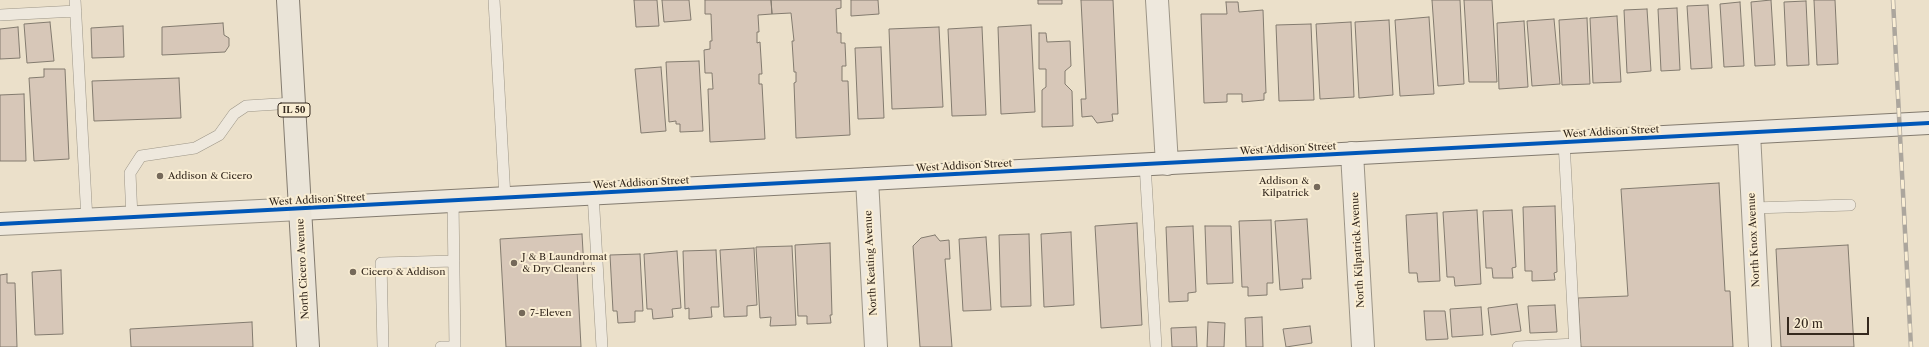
<!DOCTYPE html>
<html>
<head>
<meta charset="utf-8">
<style>
  body { margin:0 }
  #map { position:relative; width:1929px; height:347px; overflow:hidden; background:#ebe0ca; font-family:"Libre Caslon Text",serif }
  canvas { display:block }
  .scale { position:absolute; left:1787px; top:317px; width:82px; height:18px; box-sizing:border-box; border:2px solid #35291e; border-top:0; padding-left:5px; font-size:12px; line-height:14px; white-space:nowrap; color:#35291e; -webkit-text-stroke:3px #faeed4; paint-order:stroke }
</style>
</head>
<body>
<div id="map">
<canvas width="1929" height="347"></canvas>
<div class="scale">20 m</div>
</div>
<script>
const context = document.querySelector('canvas').getContext('2d');
context.lineJoin = 'round';
function paint(path, color) { context.fillStyle = color; context.fill(path, 'evenodd'); }
const shape = rows => new Path2D(rows.map(r => 'M' + r).join(''));
function trace(path, color, width, dash) { context.strokeStyle = color; context.lineWidth = width; context.lineCap = dash ? 'butt' : 'round'; context.setLineDash(dash || []); context.stroke(path); }
function label(font, color, halo, rows, align = 'center') {
  context.font = font + ' "Libre Caslon Text",serif'; context.lineWidth = 4; context.setLineDash([]); context.textBaseline = 'middle'; context.strokeStyle = halo; context.fillStyle = color; for (const [text, x, y, turn = 0] of rows) {
    context.save(); context.translate(x, y); context.rotate((+turn || 0) * Math.PI / 180); context.textAlign = isNaN(turn) ? turn : align; if (halo) context.strokeText(text, 0, 0); context.fillText(text, 0, 0); context.restore();
  }
}
const building = shape([
  [634,0,657,0,659,26,636,27,634,0],
  [662,0,689,0,691,20,664,22,662,0],
  [705,0,771,0,772,14,758,15,759,32,757,32,757,43,760,42,762,74,759,74,759,84,762,84,765,139,710,142,708,89,713,89,712,73,705,73,704,50,710,49,710,41,712,41,711,14,705,14,705,0],
  [771,0,841,0,841,8,836,9,837,33,841,33,841,43,845,43,846,66,842,66,842,81,848,81,850,135,796,138,794,83,796,82,796,72,794,72,792,41,794,41,791,13,772,14,771,0],
  [851,0,878,0,879,14,851,16,851,0],
  [1038,0,1062,0,1062,4,1038,4,1038,0],
  [1081,0,1113,0,1118,114,1112,114,1113,121,1097,123,1092,116,1082,117,1081,99,1086,99,1081,0],
  [1432,0,1460,0,1464,84,1438,86,1432,0],
  [1464,0,1492,0,1497,82,1469,82,1464,0],
  [1771,0,1775,65,1755,66,1751,2,1771,0],
  [1814,0,1835,0,1838,64,1817,65,1814,0],
  [1806,1,1809,65,1787,66,1784,2,1806,1],
  [1226,2,1238,2,1239,12,1263,10,1266,93,1264,93,1264,100,1242,102,1242,94,1227,94,1227,102,1204,103,1201,14,1227,14,1226,2],
  [1740,2,1744,66,1724,67,1720,4,1740,2],
  [1708,5,1712,68,1691,69,1687,6,1708,5],
  [1677,8,1680,70,1661,71,1658,9,1677,8],
  [1647,9,1651,71,1627,73,1624,10,1647,9],
  [1617,16,1621,82,1593,83,1590,18,1617,16],
  [1429,17,1434,94,1400,96,1395,20,1429,17],
  [1587,18,1590,84,1562,85,1559,20,1587,18],
  [1554,19,1560,84,1532,86,1527,21,1554,19],
  [1389,20,1393,95,1359,98,1355,22,1389,20],
  [1524,21,1528,87,1499,89,1497,23,1524,21],
  [50,22,54,61,27,63,24,24,50,22],
  [1351,22,1354,97,1320,99,1316,24,1351,22],
  [223,23,224,35,229,38,229,46,225,52,162,55,162,27,223,23],
  [1311,24,1314,100,1279,101,1276,25,1311,24],
  [1031,25,1035,112,1001,114,998,27,1031,25],
  [123,26,124,57,92,58,91,28,123,26],
  [18,27,20,58,0,59,0,29,18,27],
  [939,27,943,107,892,109,889,29,939,27],
  [982,27,986,115,952,116,948,29,982,27],
  [1039,33,1046,33,1047,42,1070,41,1071,66,1065,71,1065,84,1072,91,1073,126,1042,127,1042,90,1046,87,1046,69,1039,69,1039,33],
  [881,47,884,118,858,119,855,48,881,47],
  [699,61,703,131,680,132,680,124,676,124,676,121,669,122,666,62,699,61],
  [661,67,666,131,641,133,635,69,661,67],
  [44,69,65,69,69,159,34,161,29,78,44,77,44,69],
  [179,78,181,118,94,121,92,81,179,78],
  [24,94,26,161,0,161,0,95,24,94],
  [1719,183,1725,291,1730,291,1733,347,1581,347,1578,298,1628,296,1621,189,1719,183],
  [1555,206,1557,272,1554,273,1555,280,1532,281,1532,271,1525,271,1523,207,1555,206],
  [1477,210,1481,284,1455,286,1454,277,1447,277,1443,212,1477,210],
  [1512,210,1516,267,1512,268,1513,278,1493,278,1492,268,1486,268,1483,211,1512,210],
  [1437,213,1440,281,1418,282,1417,273,1409,273,1406,215,1437,213],
  [1307,219,1311,279,1302,279,1303,288,1280,290,1275,221,1307,219],
  [1271,220,1273,283,1267,283,1267,295,1248,296,1248,287,1242,287,1239,221,1271,220],
  [1137,223,1142,325,1101,328,1095,226,1137,223],
  [1193,226,1196,292,1188,293,1188,301,1169,302,1166,227,1193,226],
  [1205,226,1231,226,1233,283,1207,284,1205,226],
  [1071,232,1074,305,1044,307,1041,234,1071,232],
  [582,234,584,269,577,270,581,347,506,347,500,239,582,234],
  [1029,234,1031,306,1001,307,999,235,1029,234],
  [935,235,940,241,949,240,950,259,945,259,952,347,920,347,913,246,921,238,935,235],
  [986,237,991,310,963,311,959,239,986,237],
  [830,243,832,315,830,315,831,323,807,324,807,316,798,316,795,245,830,243],
  [1848,245,1854,347,1781,347,1776,249,1848,245],
  [792,246,796,325,770,326,771,317,760,318,756,247,792,246],
  [754,248,757,305,747,306,747,316,724,317,720,250,754,248],
  [716,250,719,307,711,307,712,317,689,319,689,308,685,309,683,251,716,250],
  [677,251,681,308,672,309,673,317,653,319,652,309,647,309,644,254,677,251],
  [640,254,643,311,635,311,635,322,618,323,617,311,613,311,610,255,640,254],
  [61,270,63,334,35,335,32,272,61,270],
  [7,274,7,283,15,283,17,347,0,347,0,275,7,274],
  [1517,304,1521,331,1491,335,1488,308,1517,304],
  [1555,305,1557,332,1530,333,1528,306,1555,305],
  [1481,307,1483,335,1452,337,1450,309,1481,307],
  [1424,311,1445,311,1448,339,1426,340,1424,311],
  [1262,317,1263,347,1246,347,1245,318,1262,317],
  [252,322,253,347,131,347,130,329,252,322],
  [1208,322,1225,323,1224,347,1207,347,1208,322],
  [1310,326,1312,343,1286,347,1283,329,1310,326],
  [1196,327,1197,347,1172,347,1171,328,1196,327]
]);
const service = shape([
  [75,0,87,220],
  [494,0,505,198],
  [0,15,76,11],
  [1564,142,1575,347],
  [1145,164,1156,347],
  [593,193,602,347],
  [1753,208,1850,205],
  [132,218,130,173,141,156,195,148,219,135,234,114,246,106,294,103],
  [383,347,381,263,454,261],
  [441,347,455,347,453,200],
  [1518,347,1575,344]
]);
const minor = shape([
  [1157,0,1167,164],
  [1749,133,1760,347],
  [1352,153,1363,347],
  [867,179,876,347]
]);
const tertiary = shape([
  [0,224,300,209]
]);
const secondary = shape([
  [300,209,1929,123]
]);
const primary = shape([
  [288,0,308,347]
]);
const rail = shape([
  [1893,0,1911,347]
]);
const cycleway = shape([
  [0,224,1929,123]
]);
const markers = [
  [160,176,4,"#75695a"],
  [1317,187,4,"#75695a"],
  [514,263,4,"#75695a"],
  [353,272,4,"#75695a"],
  [522,313,4,"#75695a"]
];
const shields = [
  [294,110,32]
];
const shieldNames = [
  ["IL 50",294,110]
];
const streetNames = [
  ["West Addison Street",1611,132,-3],
  ["West Addison Street",1288,149,-3],
  ["West Addison Street",964,166,-3],
  ["West Addison Street",641,183,-3],
  ["West Addison Street",317,200,-3],
  ["North Knox Avenue",1754,240,-93],
  ["North Kilpatrick Avenue",1358,250,-93],
  ["North Keating Avenue",871,263,-93],
  ["North Cicero Avenue",303,269,-93]
];
const poiNames = [
  ["Addison & Cicero",168,176],
  ["Addison &",1309,181,"right"],
  ["Kilpatrick",1309,193,"right"],
  ["J & B Laundromat",522,257],
  ["& Dry Cleaners",522,269],
  ["Cicero & Addison",361,272],
  ["7-Eleven",530,313]
];
paint(building, '#d7c7b8');
trace(building, '#837b6f', 1);
trace(service, '#9c9587', 12);
trace(minor, '#9c9587', 24);
trace(tertiary, '#9c9587', 24);
trace(secondary, '#837b6f', 24);
trace(primary, '#837b6f', 24);
trace(service, '#eee8dd', 11);
trace(minor, '#eee8dd', 22);
trace(tertiary, '#eee8dd', 22);
trace(secondary, '#eee8dd', 22);
trace(primary, '#eae4d8', 22);
trace(rail, '#aca69d', 4.5);
trace(rail, '#faeed4', 3, [9]);
trace(cycleway, '#0057b8', 4);
for (const [x, y, r, color] of markers) { const dot = new Path2D(); dot.arc(x, y, r, 0, 2 * Math.PI); context.fillStyle = color; context.fill(dot); trace(dot, '#faeed4', 1.5); }
for (const [x, y, w] of shields) { const box = new Path2D(); box.roundRect(x - w / 2, y - 7, w, 14, 3); context.fillStyle = '#faeed4'; context.fill(box); trace(box, '#35291e', 1); }
label('bold 9px', '#35291e', null, shieldNames);
label('10px', '#35291e', '#faeed4', streetNames);
label('10px', '#35291e', '#faeed4', poiNames, 'left');
</script>
</body>
</html>
